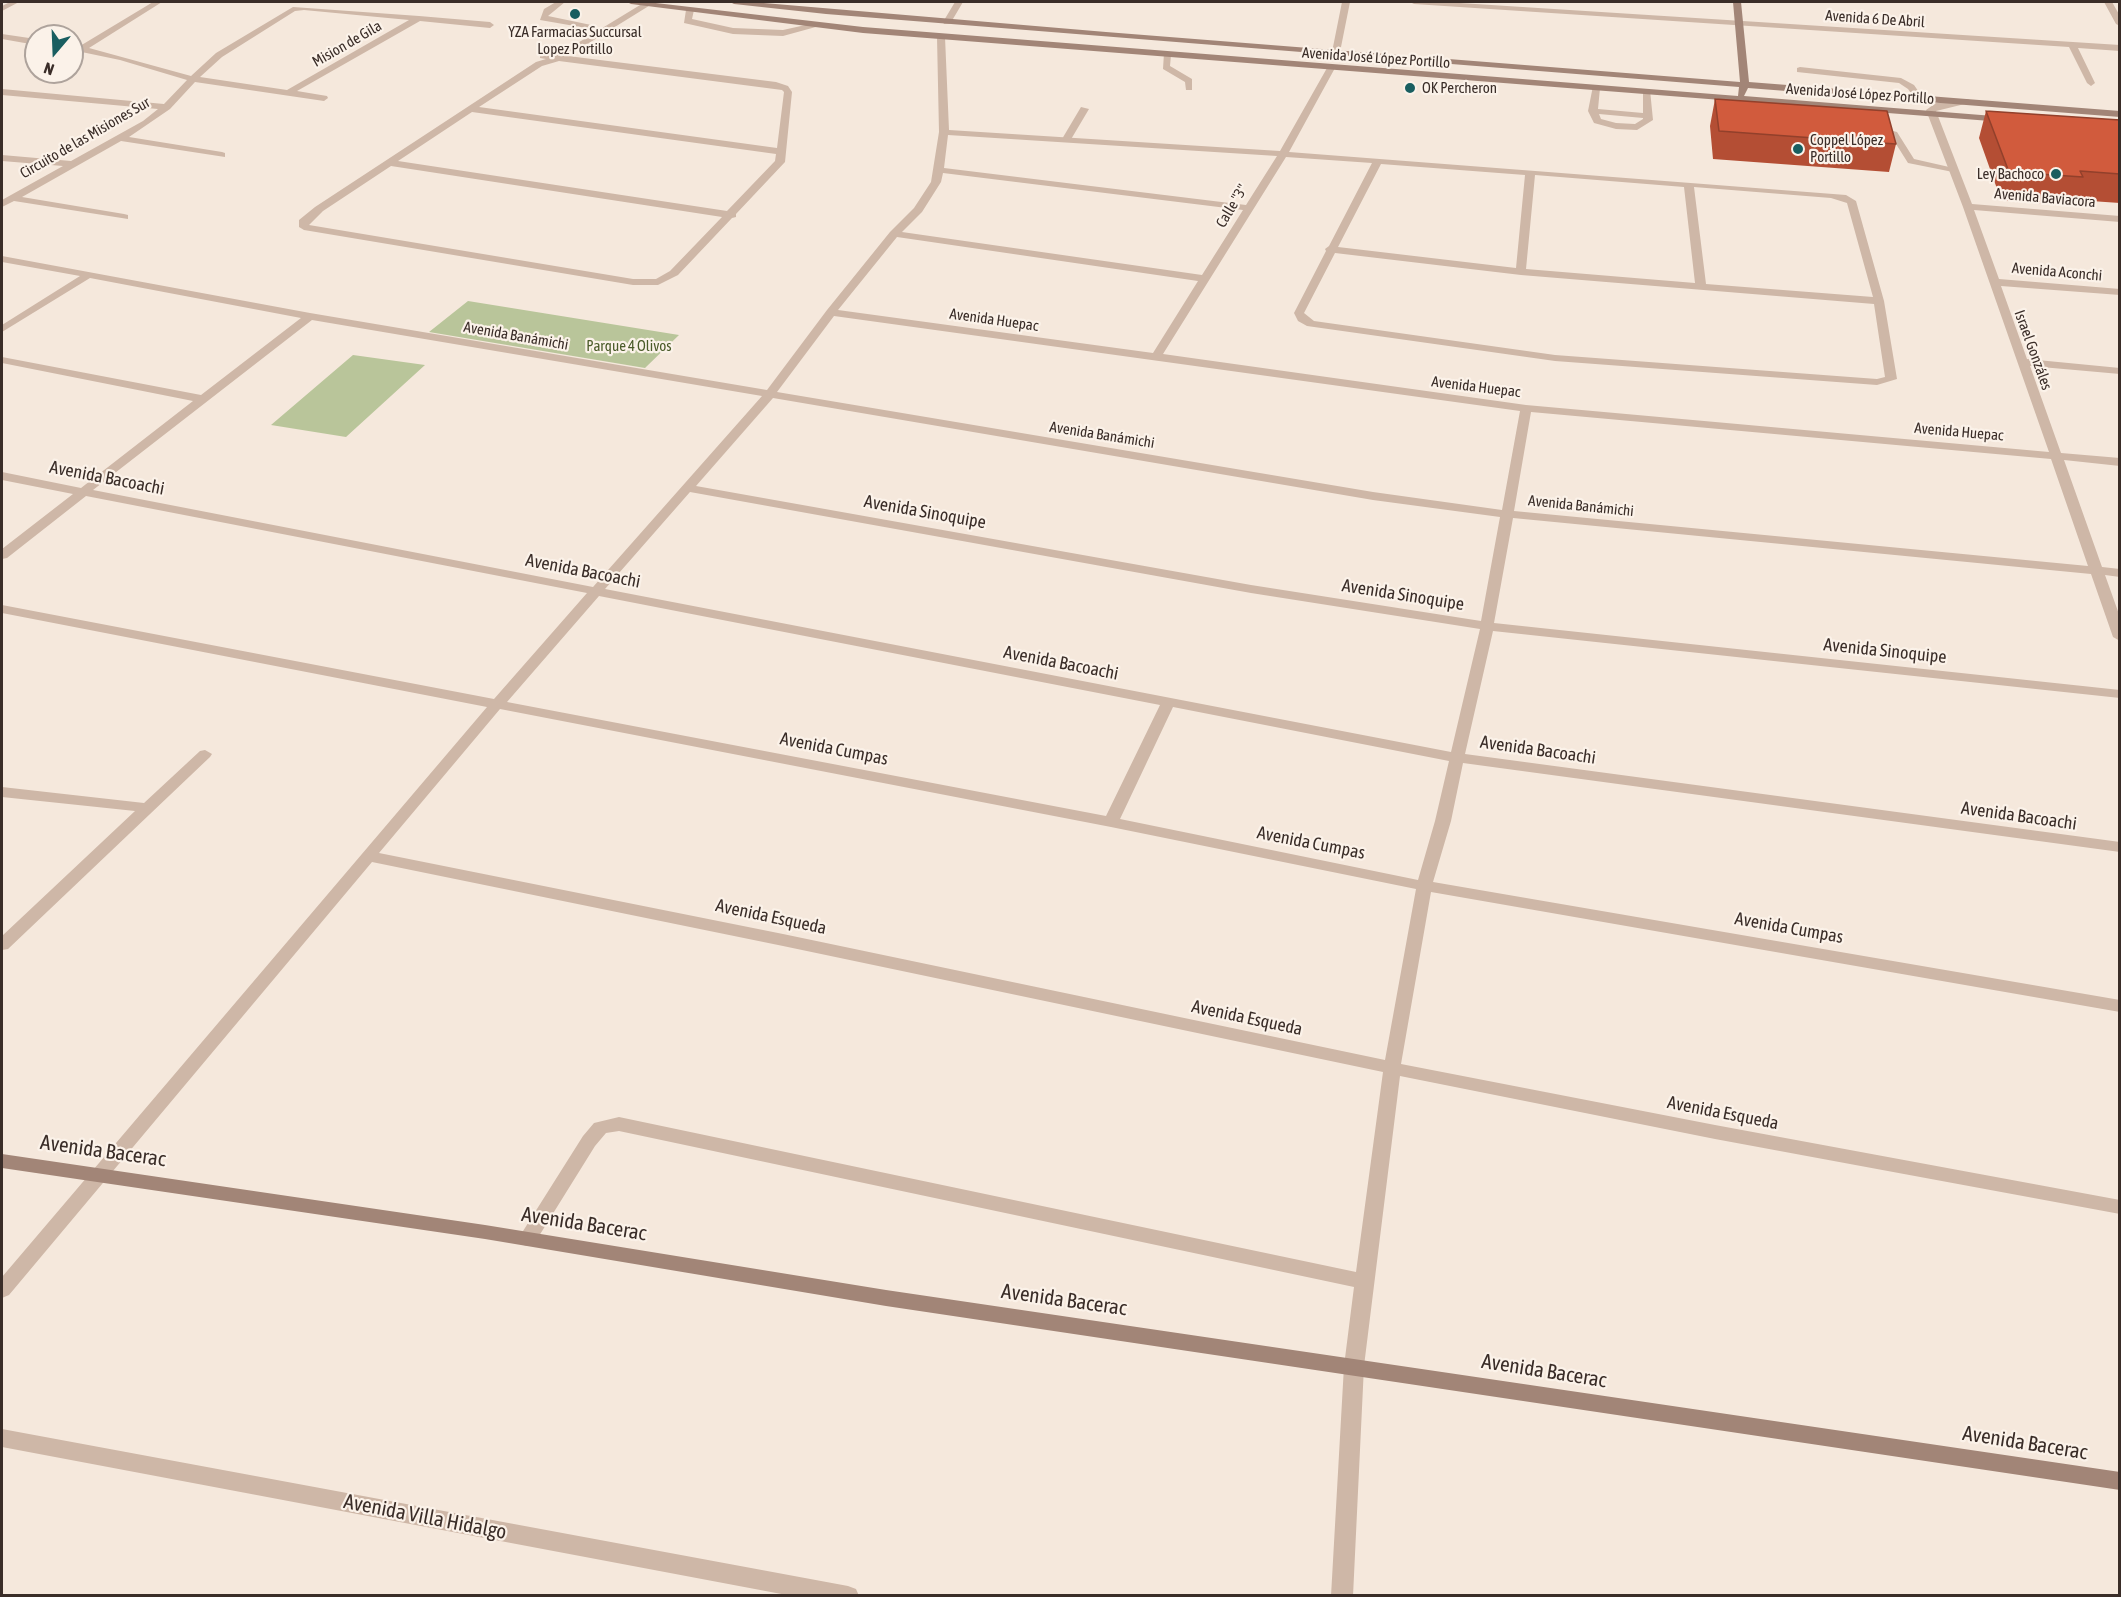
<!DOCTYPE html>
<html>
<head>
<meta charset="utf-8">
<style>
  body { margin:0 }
  #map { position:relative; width:2121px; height:1597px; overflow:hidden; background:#f5e8dc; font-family:"Asap Condensed",sans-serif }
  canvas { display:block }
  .frame { position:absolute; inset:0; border:3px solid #3a2d28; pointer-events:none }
  .north { position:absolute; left:24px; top:24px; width:60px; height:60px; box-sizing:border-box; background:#fbf2e9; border:2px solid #aea39c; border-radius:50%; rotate:199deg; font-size:16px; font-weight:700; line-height:24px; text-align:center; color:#3a2d28 }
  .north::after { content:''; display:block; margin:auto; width:21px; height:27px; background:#195e60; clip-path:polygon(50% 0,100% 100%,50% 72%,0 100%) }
</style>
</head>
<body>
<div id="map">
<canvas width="2121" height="1597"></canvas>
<div class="frame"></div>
<div class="north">N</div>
</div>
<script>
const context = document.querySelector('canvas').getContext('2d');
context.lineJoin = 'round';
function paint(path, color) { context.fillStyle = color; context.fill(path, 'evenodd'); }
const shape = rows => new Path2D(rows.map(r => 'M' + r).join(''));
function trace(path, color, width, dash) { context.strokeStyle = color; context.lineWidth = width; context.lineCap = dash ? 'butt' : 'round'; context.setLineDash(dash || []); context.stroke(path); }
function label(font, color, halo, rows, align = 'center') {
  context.font = font + ' "Asap Condensed",sans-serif'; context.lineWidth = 4.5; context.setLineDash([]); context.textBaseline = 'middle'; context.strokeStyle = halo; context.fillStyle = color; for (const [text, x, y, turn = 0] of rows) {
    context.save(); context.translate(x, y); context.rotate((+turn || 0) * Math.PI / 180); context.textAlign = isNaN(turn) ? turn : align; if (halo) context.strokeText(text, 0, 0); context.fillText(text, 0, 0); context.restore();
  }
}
const green = shape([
  [468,301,679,335,645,368,429,332],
  [353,355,425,365,346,437,271,425]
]);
const lane = shape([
  [556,2,565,2,548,16,596,26,592,29,540,20,544,9,556,2],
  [690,8,694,10,692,19,733,28,783,30,819,22,823,25,783,36,733,34,684,23,686,10,690,8],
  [1164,53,1171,55,1170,66,1192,79,1192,90,1186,90,1185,82,1163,69,1164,53],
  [1800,67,1901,78,1914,85,1923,98,1916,100,1908,89,1899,83,1797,72,1797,68,1800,67],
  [1593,86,1600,88,1598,109,1643,113,1643,92,1650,90,1653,120,1637,130,1616,129,1594,123,1588,111,1593,86],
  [1599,114,1643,118,1643,119,1635,124,1616,123,1601,119,1599,114],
  [1081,107,1089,109,1070,141,1064,141,1062,139,1081,107],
  [1874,126,1897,132,1914,159,1958,169,1953,172,1908,163,1891,136,1871,131,1871,127,1874,126]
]);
const street = shape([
  [10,2,19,2,2,11,2,6,10,2],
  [153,2,162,2,89,48,191,76,216,53,293,7,419,16,490,22,494,25,490,28,420,21,297,91,327,96,328,98,324,101,195,82,170,109,129,137,222,152,225,153,225,157,121,141,22,197,124,214,128,215,128,219,14,201,2,207,2,200,63,166,2,161,2,155,71,161,143,121,158,109,2,95,2,89,164,104,187,80,120,60,72,50,72,44,80,46,153,2],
  [304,10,409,20,287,90,200,77,222,57,295,11,304,10],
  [645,2,652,4,568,56,776,82,788,86,792,92,785,162,736,214,736,217,732,218,678,275,658,285,633,285,304,230,299,227,299,220,315,207,536,62,546,59,540,58,540,54,558,55,645,2],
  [559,61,782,90,784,92,777,148,479,107,542,66,559,61],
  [472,112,776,154,775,161,727,211,398,161,472,112],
  [391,166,722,217,670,271,656,279,633,279,309,225,323,211,391,166],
  [955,2,963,2,950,24,944,24,943,22,955,2],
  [1342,2,1350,2,1340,52,1336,55,1332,52,1342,2],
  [1410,2,1444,2,2120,45,2120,51,2078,48,2095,83,2091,86,2087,83,2069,47,1414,4,1410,2],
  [2104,2,2112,2,2120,16,2120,26,2116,24,2104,2],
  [2,34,36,39,36,45,2,39,2,34],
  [941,34,945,37,949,130,1280,151,1327,68,1331,65,1335,68,1289,152,1846,195,1856,201,1884,301,1897,379,1877,385,1555,361,1307,326,1298,321,1294,313,1326,251,1325,249,1329,246,1372,163,1286,157,1163,354,1526,405,2049,452,1963,207,1926,110,1936,103,1968,99,1973,102,1936,111,1972,204,2120,216,2120,222,1974,210,1999,279,2120,289,2120,295,2001,286,2027,359,2120,368,2120,374,2030,366,2061,453,2120,458,2120,466,2064,460,2102,567,2120,569,2120,577,2105,575,2120,617,2120,641,2113,637,2091,574,1513,518,1494,623,2120,690,2120,698,1493,631,1465,754,2120,842,2120,852,1463,763,1451,821,1433,882,2120,1000,2120,1012,1431,892,1401,1064,1715,1125,2120,1200,2120,1214,1715,1139,1400,1076,1364,1366,1353,1596,1331,1596,1344,1366,1354,1287,619,1131,606,1133,595,1146,534,1244,527,1246,520,1244,518,1239,583,1136,594,1123,619,1117,1356,1272,1383,1072,783,946,372,862,9,1295,2,1298,2,1277,487,707,2,613,2,605,494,699,587,593,86,496,7,558,2,559,2,549,73,494,2,480,2,472,81,488,193,401,2,363,2,357,201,395,301,318,90,278,2,332,2,325,80,276,2,262,2,256,310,313,767,390,827,310,890,232,914,208,931,182,939,132,937,37,941,34],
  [948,135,1277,156,1246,205,944,168,948,135],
  [1381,164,1525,175,1516,268,1338,247,1381,164],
  [943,173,1243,210,1202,275,902,232,922,212,941,182,943,173],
  [1535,175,1684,187,1695,283,1526,269,1535,175],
  [1694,187,1831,198,1847,203,1873,297,1706,284,1694,187],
  [897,237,1198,281,1153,353,838,310,897,237],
  [1335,253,1521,275,1874,304,1885,377,1877,379,1555,355,1314,321,1304,313,1335,253],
  [834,316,1520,411,1502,510,1373,492,777,392,834,316],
  [312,320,762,396,593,587,93,490,312,320],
  [773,398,1373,500,1500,517,1481,621,1251,585,696,486,773,398],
  [1531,412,2051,459,2088,566,1514,511,1531,412],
  [690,492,1251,593,1480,629,1451,752,605,589,690,492],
  [599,596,1160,705,1106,816,507,702,599,596],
  [1173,707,1449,761,1435,821,1418,880,1120,819,1173,707],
  [500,709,1111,827,1416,889,1385,1060,783,934,379,853,500,709],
  [205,750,212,754,210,757,8,949,2,950,2,936,135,811,2,797,2,787,144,803,200,751,205,750],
  [2,1429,848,1586,856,1589,859,1596,792,1596,2,1447,2,1429]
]);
const secondary = shape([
  [627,2,647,2,863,27,1738,96,1739,87,826,14,734,4,730,2,752,2,1106,32,1740,82,1733,2,1741,2,1749,82,2120,111,2120,117,1748,88,1744,96,2006,117,2006,121,2003,122,863,33,631,4,627,2],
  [2,1154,485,1225,886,1290,2120,1472,2120,1490,886,1306,485,1239,2,1168,2,1154]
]);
const wall = shape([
  [1715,99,1896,144,1889,172,1713,159,1710,126],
  [1986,111,2120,120,2120,203,2076,200,2074,206,2001,200,1979,138]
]);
const building = shape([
  [1715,99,1887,111,1896,144,1719,131,1715,99],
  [1986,111,2120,120,2120,174,2080,171,2083,177,2009,172,1986,111]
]);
const markers = [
  [575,14,6,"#195e60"],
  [1410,88,6,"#195e60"],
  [1798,149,6,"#195e60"],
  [2056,174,6,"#195e60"]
];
const farStreetnames = [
  ["Avenida 6 De Abril",1875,19,4],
  ["Mision de Gila",347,44,-30],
  ["Avenida José López Portillo",1376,58,4],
  ["Avenida José López Portillo",1860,94,4],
  ["Circuito de las Misiones Sur",85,138,-30],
  ["Avenida Baviacora",2045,198,5],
  ["Calle \"3\"",1232,206,-59],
  ["Avenida Aconchi",2057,272,5],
  ["Avenida Huepac",994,320,8],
  ["Avenida Banámichi",516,336,10],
  ["Israel Gonzáles",2033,350,70],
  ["Avenida Huepac",1476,387,7],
  ["Avenida Huepac",1959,432,5],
  ["Avenida Banámichi",1102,435,9],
  ["Avenida Banámichi",1581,506,6]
];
const farPoinames = [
  ["YZA Farmacias Succursal",575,32,"center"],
  ["Lopez Portillo",575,49,"center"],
  ["OK Percheron",1422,88],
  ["Coppel López",1810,140],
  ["Portillo",1810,157],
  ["Ley Bachoco",2044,174,"right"]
];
const farParknames = [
  ["Parque 4 Olivos",629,346]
];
const streetNames = [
  ["Avenida Bacoachi",107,478,11],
  ["Avenida Sinoquipe",925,512,10],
  ["Avenida Bacoachi",583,571,11],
  ["Avenida Sinoquipe",1403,595,9],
  ["Avenida Sinoquipe",1885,651,6],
  ["Avenida Bacoachi",1061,663,11],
  ["Avenida Cumpas",834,749,11],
  ["Avenida Bacoachi",1538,750,8],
  ["Avenida Bacoachi",2019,816,8],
  ["Avenida Cumpas",1311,843,11],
  ["Avenida Esqueda",771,917,12],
  ["Avenida Cumpas",1789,928,10],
  ["Avenida Esqueda",1247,1018,12],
  ["Avenida Esqueda",1723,1113,11]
];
const nearStreetnames = [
  ["Avenida Bacerac",103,1151,8],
  ["Avenida Bacerac",584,1224,9],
  ["Avenida Bacerac",1064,1300,8],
  ["Avenida Bacerac",1544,1371,9],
  ["Avenida Bacerac",2025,1443,9],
  ["Avenida Villa Hidalgo",425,1517,11]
];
paint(green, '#b9c59a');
paint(lane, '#ceb7a7');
paint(street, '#ceb7a7');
paint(secondary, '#a28577');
paint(wall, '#b44e34');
paint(building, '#d15b3d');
trace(building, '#92402b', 1.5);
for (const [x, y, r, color] of markers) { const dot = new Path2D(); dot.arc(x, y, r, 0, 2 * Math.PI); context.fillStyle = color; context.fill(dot); trace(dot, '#fbf2e9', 2); }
label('15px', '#3a2d28', '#fbf2e9', farStreetnames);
label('15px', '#3a2d28', '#fbf2e9', farPoinames, 'left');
label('15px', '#4a5b29', '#fbf2e9', farParknames);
label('18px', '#3a2d28', '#fbf2e9', streetNames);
label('21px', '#3a2d28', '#fbf2e9', nearStreetnames);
</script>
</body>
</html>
